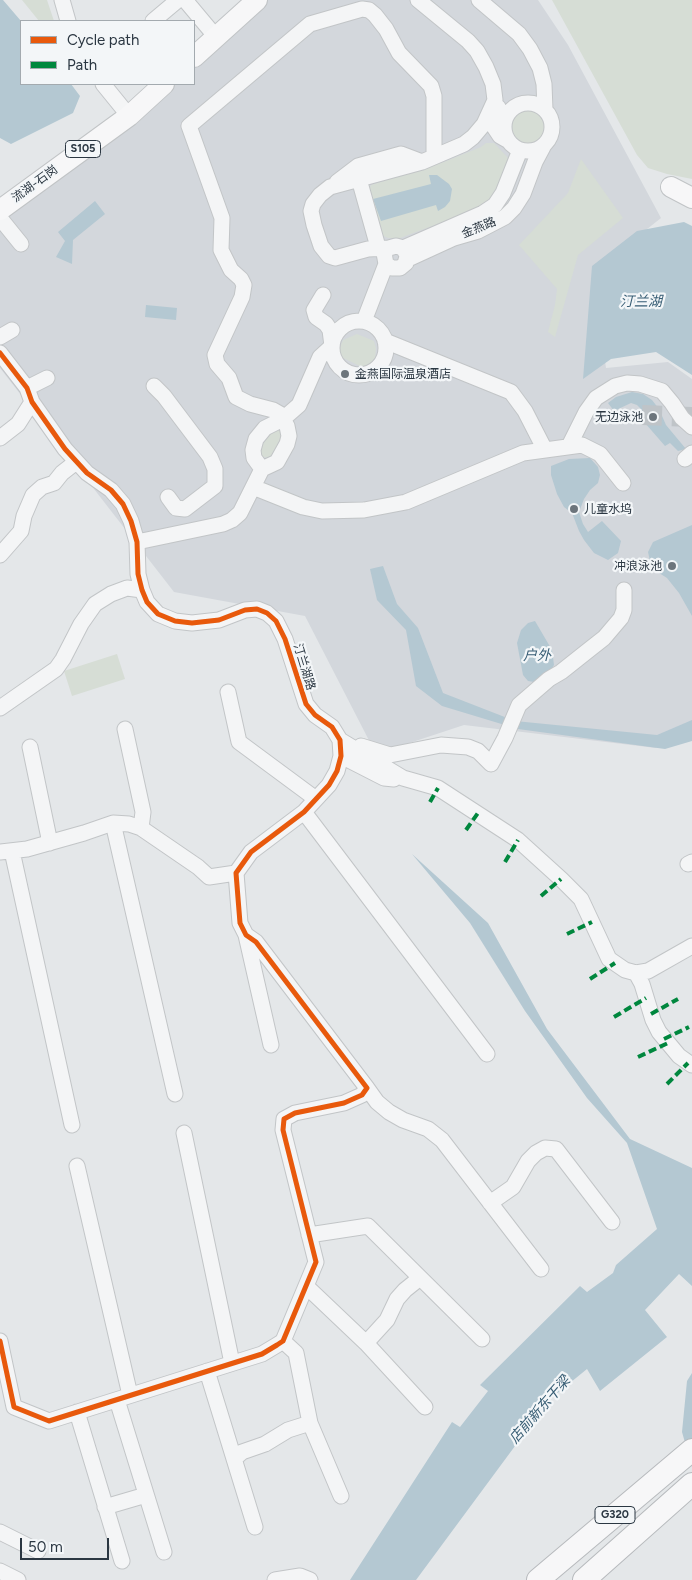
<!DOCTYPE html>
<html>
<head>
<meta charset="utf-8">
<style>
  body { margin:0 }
  #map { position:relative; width:692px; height:1580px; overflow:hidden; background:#e4e7e9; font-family:Figtree,sans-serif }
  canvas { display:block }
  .legend { position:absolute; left:20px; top:20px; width:175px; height:65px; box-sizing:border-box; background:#f3f6f8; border:1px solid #a3aaaf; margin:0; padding:6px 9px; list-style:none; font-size:15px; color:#2b3742 }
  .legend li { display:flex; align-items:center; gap:10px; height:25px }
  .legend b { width:25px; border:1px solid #a3aaaf }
  .scale { position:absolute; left:20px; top:1538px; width:89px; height:22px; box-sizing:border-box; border:2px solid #2b3742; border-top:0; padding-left:6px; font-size:15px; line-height:18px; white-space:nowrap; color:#2b3742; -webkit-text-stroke:4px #f3f6f8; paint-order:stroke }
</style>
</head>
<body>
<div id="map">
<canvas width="692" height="1580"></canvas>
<ul class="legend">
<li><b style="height:6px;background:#e8590c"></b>Cycle path</li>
<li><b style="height:6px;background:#00873e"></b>Path</li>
</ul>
<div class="scale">50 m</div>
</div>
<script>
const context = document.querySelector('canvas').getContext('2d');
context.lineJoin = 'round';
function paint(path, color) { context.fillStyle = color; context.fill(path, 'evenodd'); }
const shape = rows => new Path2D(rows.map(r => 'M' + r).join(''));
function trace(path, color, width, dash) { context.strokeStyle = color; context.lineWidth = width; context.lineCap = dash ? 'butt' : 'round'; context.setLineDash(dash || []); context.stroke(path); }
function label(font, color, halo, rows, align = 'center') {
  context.font = font + ' Figtree,"Noto Sans SC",sans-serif'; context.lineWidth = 4.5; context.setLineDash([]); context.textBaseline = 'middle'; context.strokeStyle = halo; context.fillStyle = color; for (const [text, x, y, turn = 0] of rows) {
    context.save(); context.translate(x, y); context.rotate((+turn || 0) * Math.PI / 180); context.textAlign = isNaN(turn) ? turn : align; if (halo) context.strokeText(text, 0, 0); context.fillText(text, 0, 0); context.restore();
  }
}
const built = shape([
  [266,0,538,0,568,45,661,218,593,272,606,368,668,362,692,379,692,734,656,748,464,725,376,754,305,616,174,592,0,368,0,222,166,84,194,84,194,61]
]);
const green = shape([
  [22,0,47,0,54,21,39,21],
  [552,0,692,0,692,179,667,174,648,168,637,155],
  '508 128a20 20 0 1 1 40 0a20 20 0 1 1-40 0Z',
  [486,143,494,143,510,160,491,201,478,209,400,238,388,238,379,234,369,191,371,185,444,162,481,147],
  [581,159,623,218,578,255,555,337,548,332,555,305,557,289,519,245,568,193],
  [357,334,374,341,376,348,375,360,368,370,337,355,343,340],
  [275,426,284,430,275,458,261,457,259,451,265,434],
  [117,654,125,679,72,696,64,671]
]);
const water = shape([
  [0,0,3,0,21,21,21,84,71,84,80,96,73,113,11,144,0,138],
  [429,175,437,175,449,184,452,189,450,201,445,207,438,211,436,205,381,221,373,199,431,184],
  [95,201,105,214,73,240,72,264,56,257,65,241,58,232],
  [684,222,692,226,692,375,656,352,611,359,583,379,592,266,637,231],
  [146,305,177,308,176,320,145,317],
  [632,392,643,394,652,400,659,409,666,425,686,449,678,451,670,443,665,446,645,423,641,409,637,405,631,403,614,411,608,403,616,397],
  [590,458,598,467,600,475,598,483,590,490,584,499,579,512,583,524,588,532,602,521,621,541,618,553,608,560,594,553,584,540,579,531,572,513,564,507,557,494,551,475,551,466,569,459],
  [692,525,692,616,679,593,667,578,656,571,650,561,648,552,653,542],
  [383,566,397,604,418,628,443,693,515,721,657,735,692,720,692,741,665,749,518,729,442,706,416,686,406,630,377,600,370,569],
  [535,621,552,650,554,665,550,671,534,682,528,681,523,675,517,643,521,630,528,623],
  [412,854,488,923,547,1029,630,1139,692,1168,692,1286,679,1274,645,1310,667,1337,600,1391,587,1369,549,1400,416,1580,350,1580,452,1422,460,1427,488,1391,480,1385,580,1286,587,1292,613,1273,616,1265,657,1229,627,1143,587,1098,525,1011,470,923],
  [692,1373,692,1467,682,1432,687,1381]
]);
const majorTunnel = shape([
  [642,415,692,417]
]);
const minor = shape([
  [62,0,68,21],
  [185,0,216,37],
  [479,0,519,34,530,49,540,68,544,84,545,110],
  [153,21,178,0],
  [103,84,129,116],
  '504 127a24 24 0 1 1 48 0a24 24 0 1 1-48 0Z',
  [498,107,494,127,500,136,507,140],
  [359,179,378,247],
  [337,182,358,166,401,154,422,162],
  [0,218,21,244],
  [389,248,384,253,386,264,392,268,400,268,406,263,407,255,403,248,396,246,389,248,368,249,335,258,329,256,321,246,314,225,311,211,313,204,320,195,330,187,422,162,464,144,473,137,484,124,495,100,493,84,486,67,477,51,468,41,418,0],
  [403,248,483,213,495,205,503,193,520,150],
  [406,260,454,238,478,231,505,217,514,208,523,194,535,162,543,147],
  [364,321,386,264],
  '332 348a27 27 0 1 1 54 0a27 27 0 1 1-54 0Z',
  [0,337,12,330],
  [385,341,511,392,525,411,545,450],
  [0,353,27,388,32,402,65,449,87,473,111,490,123,504,131,521,137,542,138,574,142,590,147,602,158,614,175,621,192,623,219,620,245,610,257,609,267,613,276,621,285,639,306,704,315,715,332,727,340,740,341,756,337,771,329,785,304,812,251,852,236,873,240,923,246,935,256,942,367,1088,362,1095,344,1103,295,1113,284,1119,283,1130,316,1262,283,1341,277,1345,262,1354,49,1421,14,1407,0,1341],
  [154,386,164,396,210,457,215,469,215,486,185,509,176,508,168,497],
  [27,388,47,378],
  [0,438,18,424,32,402],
  [569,446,586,412,596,398,615,386,627,383,640,384,662,391,672,403,682,418,692,427],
  [685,459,692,453],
  [262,469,277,462,287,444,289,436,287,426,280,414,273,410,250,404,236,397,229,378,217,364,215,355,242,297,244,285,241,279,231,270,221,250,222,218,189,126,310,24,362,9,369,10,375,15,386,29,399,53,431,86,434,96,434,157],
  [253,487,303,507,322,511,364,510,406,502,523,453,582,445,600,454,623,483],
  [137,542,223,524,232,520,240,513,262,469,254,458,253,450,256,439,265,428,283,419,299,405,320,357,332,346,330,330,326,324,316,317,314,310,323,295],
  [0,555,21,531,24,516,33,495,42,487,54,483,62,473,76,462],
  [228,692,239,742,316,799],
  [0,708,56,669,63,659,81,624,95,604,111,594,127,588,142,590],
  [125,729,143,812,141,828],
  [340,740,403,778,438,788,518,840,561,879,581,899,609,959,625,970,636,973,648,971,692,946],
  [361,746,390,755,441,745,468,747,478,751,491,764,505,738,519,705,549,679,561,672,590,649,604,638,621,618,624,610,624,590],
  [30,747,50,843],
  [341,756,384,778,394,779],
  [304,812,487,1054],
  [113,823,175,1094],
  [12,851,72,1125],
  [0,852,27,849,84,833,113,823,129,824,141,828,198,867,209,877,236,873],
  [688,864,692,862],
  [246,935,271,1045],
  [636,973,642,984,653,1020,659,1032,679,1056,692,1065],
  [367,1088,377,1102,389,1112,403,1120,428,1129,442,1140,541,1269],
  [184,1133,232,1363],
  [77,1166,130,1395],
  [490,1203,513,1187,528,1161,536,1153,545,1148,556,1149,612,1222],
  [309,1235,368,1226,482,1339],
  [306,1286,366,1343,425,1407],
  [283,1341,296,1353,310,1423,341,1496],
  [366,1343,387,1320,397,1299,405,1290,420,1278],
  [207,1371,255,1527],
  [117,1400,164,1552],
  [77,1412,122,1561],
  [234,1459,242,1452,265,1444,288,1430,310,1423],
  [105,1507,146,1495],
  [0,1532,38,1551],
  [0,1571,18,1580],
  [275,1580,300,1576,310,1580]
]);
const major = shape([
  [194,57,257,0],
  [671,187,692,198],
  [0,210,129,116,164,84]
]);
const highway = shape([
  [538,1580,692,1450],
  [584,1580,692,1484]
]);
const quiet = shape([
  [430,802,438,788],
  [466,830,478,813],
  [505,862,518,840],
  [541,896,561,879],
  [567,934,592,922],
  [590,979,615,963],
  [651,1014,678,999],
  [614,1017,646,998],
  [664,1039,689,1027],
  [638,1057,668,1043],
  [667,1084,688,1063]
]);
const cycleway = shape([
  [0,353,27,388,32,402,65,449,87,473,111,490,123,504,131,521,137,542,138,574,142,590,147,602,158,614,175,621,192,623,219,620,245,610,257,609,267,613,276,621,285,639,306,704,315,715,332,727,340,740,341,756,337,771,329,785,304,812,251,852,236,873,240,923,246,935,256,942,367,1088,362,1095,344,1103,295,1113,284,1119,283,1130,316,1262,283,1341,277,1345,262,1354,49,1421,14,1407,0,1341]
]);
const markers = [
  [345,374,5,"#6c757c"],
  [653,417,5,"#6c757c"],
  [574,509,5,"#6c757c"],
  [672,566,5,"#6c757c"]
];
const shields = [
  [83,149,35],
  [615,1515,40]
];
const shieldNames = [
  ["S105",83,149],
  ["G320",615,1515]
];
const streetNames = [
  ["流湖-石岗",35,184,-36],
  ["金燕路",479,228,-22],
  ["汀兰湖路",304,667,73]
];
const poiNames = [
  ["金燕国际温泉酒店",355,374],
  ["无边泳池",643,417,"right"],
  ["儿童水坞",584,509],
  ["冲浪泳池",662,566,"right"]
];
const waterNames = [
  ["汀兰湖",641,302],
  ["户外",537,656],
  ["店前新东干梁",540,1410,-49]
];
paint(built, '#d3d7dc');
paint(green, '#d6ddd5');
paint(water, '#b4c8d2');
trace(majorTunnel, '#bfc4c8', 20, [20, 10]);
trace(minor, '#c2c5c7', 17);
trace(major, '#c1c4c6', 22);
trace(highway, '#b7babd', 24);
trace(minor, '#f4f5f6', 15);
trace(major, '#f7f7f8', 20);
trace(highway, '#f7f7f8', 22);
trace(quiet, '#00873e', 4, [8, 4]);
trace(cycleway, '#e8590c', 5);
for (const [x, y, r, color] of markers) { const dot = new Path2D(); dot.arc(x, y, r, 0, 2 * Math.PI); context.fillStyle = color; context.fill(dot); trace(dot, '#f3f6f8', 2); }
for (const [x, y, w] of shields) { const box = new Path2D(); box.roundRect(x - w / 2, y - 8.5, w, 17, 4); context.fillStyle = '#f3f6f8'; context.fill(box); trace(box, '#2b3742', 1); }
label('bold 11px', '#2b3742', null, shieldNames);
label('12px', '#2b3742', '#f3f6f8', streetNames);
label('12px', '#2b3742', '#f3f6f8', poiNames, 'left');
label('italic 14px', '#375d74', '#f3f6f8', waterNames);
</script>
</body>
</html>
